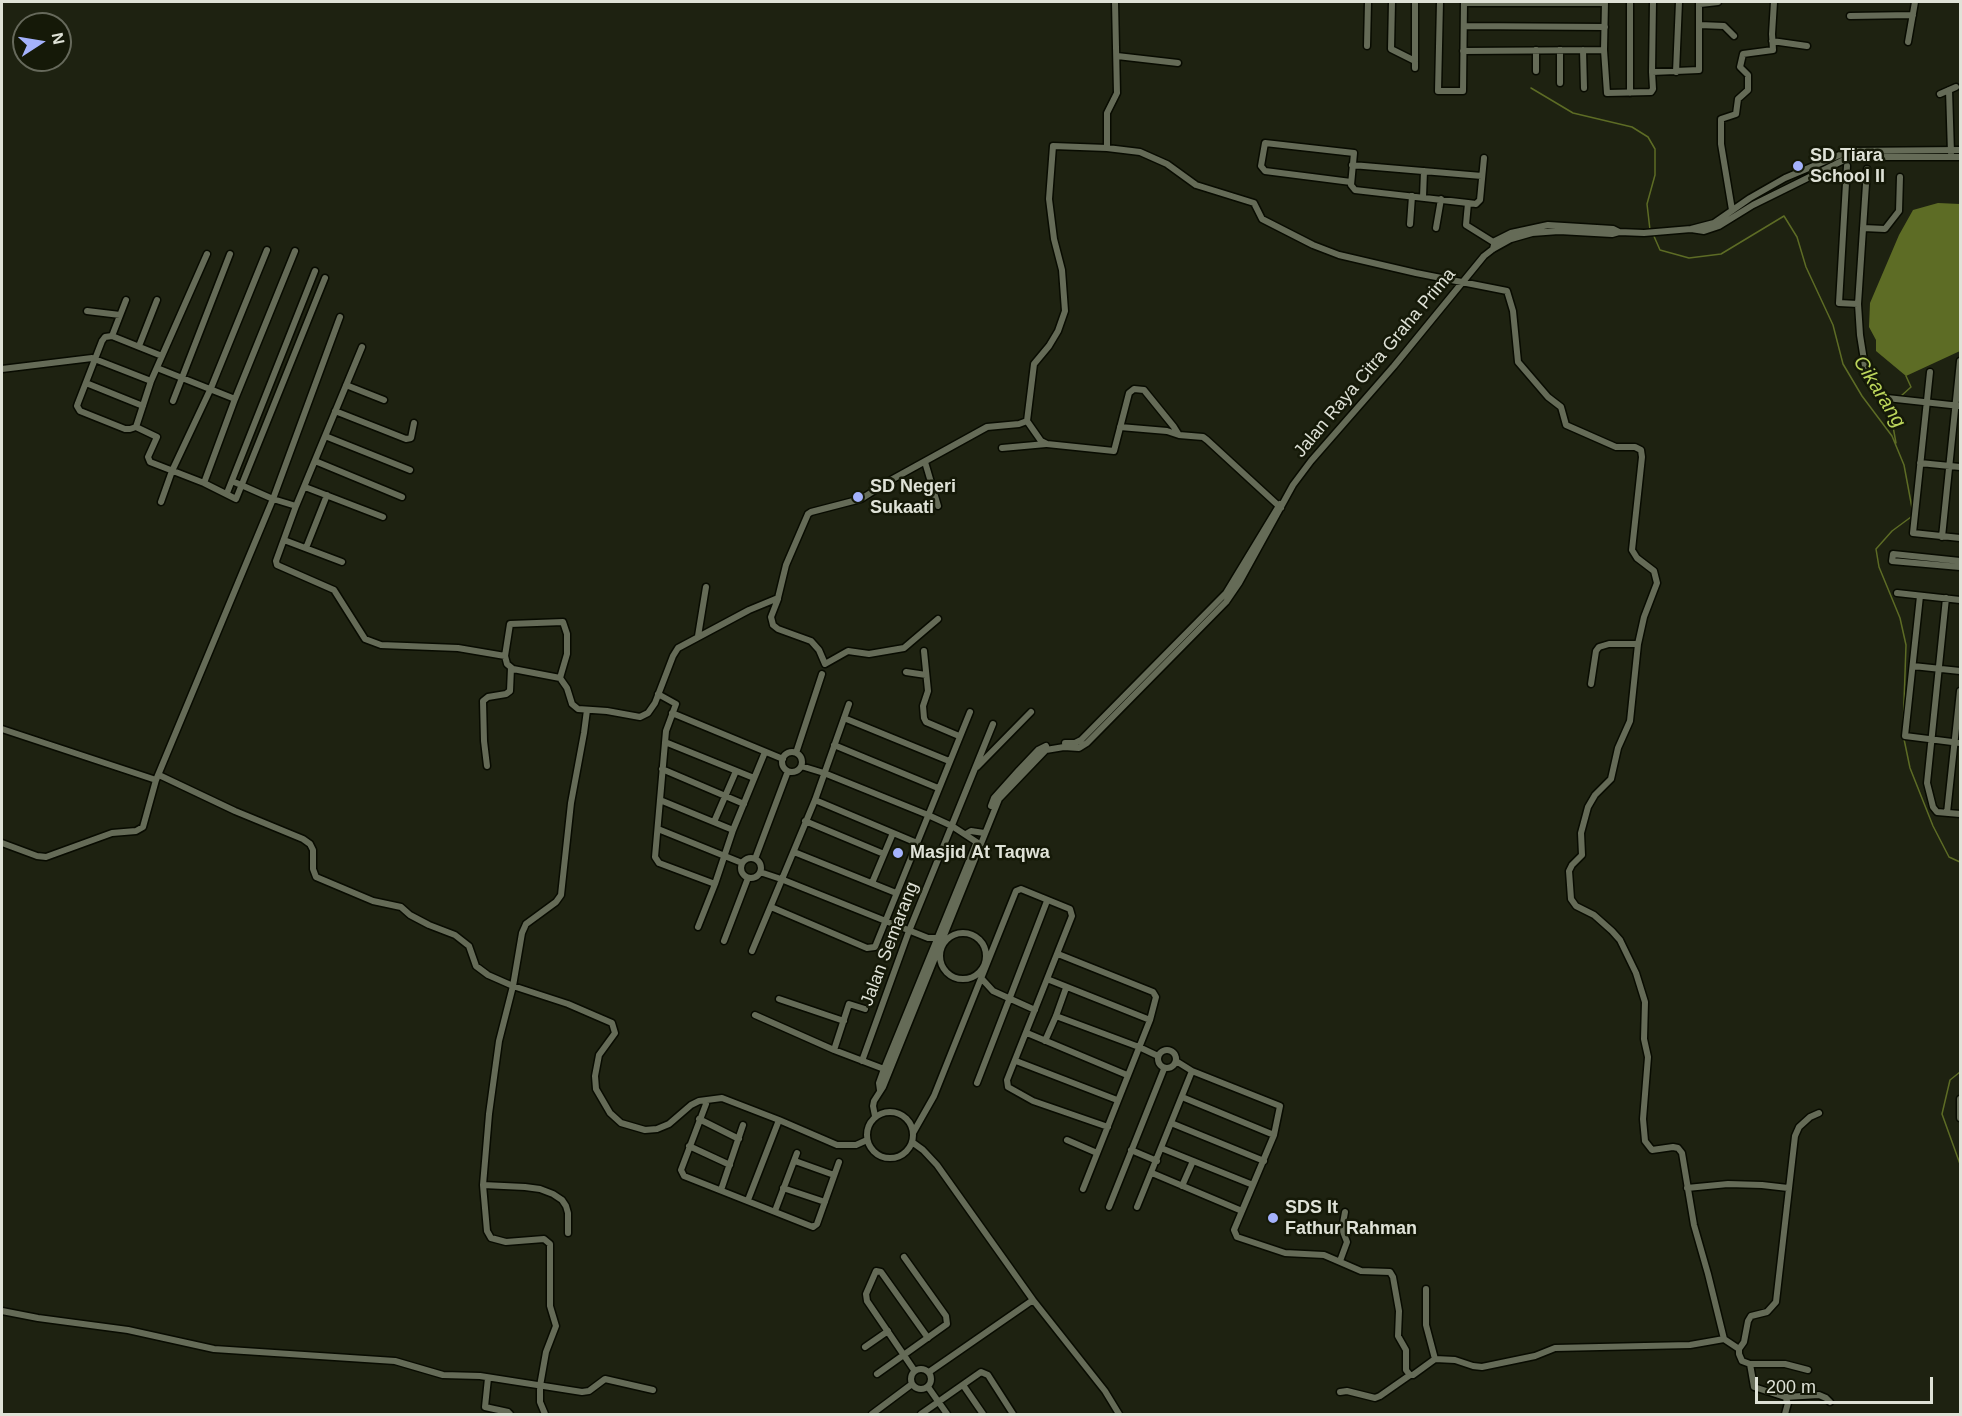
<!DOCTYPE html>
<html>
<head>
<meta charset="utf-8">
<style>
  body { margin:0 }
  #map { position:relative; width:1962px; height:1416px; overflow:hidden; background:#1e2211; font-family:Helvetica,sans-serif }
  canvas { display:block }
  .frame { position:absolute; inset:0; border:3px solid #dfe2d7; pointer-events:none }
  .north { position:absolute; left:12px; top:12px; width:60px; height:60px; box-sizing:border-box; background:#151908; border:2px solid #66695b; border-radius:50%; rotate:78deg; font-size:16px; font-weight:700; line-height:24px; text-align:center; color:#dfe2d7 }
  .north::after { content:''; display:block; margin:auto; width:21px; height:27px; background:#a4b2fc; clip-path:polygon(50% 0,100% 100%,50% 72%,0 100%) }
  .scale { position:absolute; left:1755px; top:1377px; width:178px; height:27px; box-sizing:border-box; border:3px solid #dfe2d7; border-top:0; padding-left:8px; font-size:18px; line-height:21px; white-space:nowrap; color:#dfe2d7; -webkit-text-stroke:4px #151908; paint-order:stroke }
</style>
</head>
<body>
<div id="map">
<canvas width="1962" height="1416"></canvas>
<div class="frame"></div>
<div class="north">N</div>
<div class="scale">200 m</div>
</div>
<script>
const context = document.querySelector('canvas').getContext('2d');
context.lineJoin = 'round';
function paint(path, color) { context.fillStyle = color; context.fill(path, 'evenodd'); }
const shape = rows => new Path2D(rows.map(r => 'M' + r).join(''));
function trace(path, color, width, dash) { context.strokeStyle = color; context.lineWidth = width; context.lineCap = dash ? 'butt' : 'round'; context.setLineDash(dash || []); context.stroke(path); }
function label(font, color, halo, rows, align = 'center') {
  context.font = font + ' Helvetica,sans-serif'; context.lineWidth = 5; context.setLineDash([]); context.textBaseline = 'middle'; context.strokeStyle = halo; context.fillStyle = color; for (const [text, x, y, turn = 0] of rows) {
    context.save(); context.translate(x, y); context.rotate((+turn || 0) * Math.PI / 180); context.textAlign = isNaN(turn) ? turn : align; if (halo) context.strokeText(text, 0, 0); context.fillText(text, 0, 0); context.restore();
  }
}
const water = shape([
  [1938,203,1960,204,1960,351,1906,376,1876,351,1876,340,1869,327,1870,303,1899,235,1913,210]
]);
const stream = shape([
  [1531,88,1573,113,1632,127,1648,137,1655,149,1655,175,1647,204,1650,230],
  [1653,234,1660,250,1689,258,1721,254,1784,216,1797,237,1806,267,1833,325,1843,364,1862,396,1892,436,1904,465,1912,508],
  [1901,396,1911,387,1906,376],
  [1891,401,1890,410,1896,443],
  [1903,731,1906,645,1900,618,1879,567,1876,549,1892,531,1911,517],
  [1904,739,1910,768,1933,826,1949,857,1960,862],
  [1960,1072,1950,1080,1942,1114,1960,1164]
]);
const street = shape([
  [1392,2,1391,49,1415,61],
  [1440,2,1438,91,1463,91,1464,2],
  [1605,2,1604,50,1607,93,1651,92,1653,89,1652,72,1699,70,1699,2],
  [1630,2,1630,93],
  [1464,3,1605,3],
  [1700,4,1718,2],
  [1850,16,1913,15],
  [1700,25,1724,26,1734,36],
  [1464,26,1605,27],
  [1772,41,1807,46],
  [1908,42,1915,2],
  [1367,46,1368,2],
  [1536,50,1536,71],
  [1583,50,1584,88],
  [1463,51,1604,50],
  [1117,56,1178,63],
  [1415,68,1415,2],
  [1652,72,1653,2],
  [1676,72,1679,2],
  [1560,83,1560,50],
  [1949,90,1951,153],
  [1940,94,1956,87],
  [1107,148,1107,113,1117,93,1115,2],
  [1352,165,1482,176],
  [1847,166,1839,303,1858,304],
  [1867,169,1858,304,1860,335,1867,379,1878,395,1887,398,1960,406],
  [1351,182,1265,171,1261,166,1265,143,1354,153,1351,185,1355,190,1468,203,1476,204,1480,200,1484,158],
  [1423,197,1424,171],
  [1468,203,1466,225,1498,245],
  [1732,210,1721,144,1721,119,1736,114,1738,99,1748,90,1748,75,1740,67,1743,54,1773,50,1772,34,1774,2],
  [1410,224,1412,196],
  [1436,228,1441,199],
  [1863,228,1885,229,1899,211,1900,177],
  [1691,229,1704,231,1719,226,1753,205,1850,157,1960,157],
  [1493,249,1495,241,1511,233,1548,225,1613,229,1619,232],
  [207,254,151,381,136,427,157,437,148,457,150,462,204,483,236,499,325,278],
  [87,311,120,315],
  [112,336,126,300],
  [139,346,157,300],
  [157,368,235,399],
  [2,369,92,358,151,381],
  [1930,372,1913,533,1960,538],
  [86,383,143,406],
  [346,385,384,400],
  [173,401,230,254],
  [335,411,406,439,411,438,414,423],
  [136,427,130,429,125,429,80,411,77,406,78,403,102,341,105,337,112,336,162,356],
  [1120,427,1167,431,1179,435],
  [325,436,410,470],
  [1002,448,1046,444],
  [315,461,402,497],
  [925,462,938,506],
  [1920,463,1960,467],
  [232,481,273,499,296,506,276,561,277,565,334,590,365,639,381,645,458,648,505,656,507,664,513,669,560,678,567,688,572,704,578,709,607,711,640,717,648,713,655,703,673,656,678,648,749,610,778,598,786,565,808,514,811,512,861,499,891,480,987,427,1019,424,1027,421],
  [204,483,235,399,295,251],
  [305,487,383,517],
  [227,493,315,271],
  [161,502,172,471,211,388,267,250],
  [296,506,362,347],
  [1281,508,1207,440,1203,437,1179,435,1174,427,1144,390,1134,389,1129,393,1114,451,1047,444,1041,441,1027,421,1034,364,1049,346,1058,331,1065,311,1062,270,1054,239,1049,199,1053,146,1107,148,1140,152,1167,164,1196,185,1254,203,1262,219,1313,245,1339,255,1416,273,1507,291,1513,311,1518,362,1548,397,1561,407,1566,425,1616,447,1635,447,1641,450,1642,457,1632,550,1637,558,1654,571,1657,583,1644,617,1638,644,1630,721,1618,748,1611,779,1595,795,1588,807,1581,833,1582,855,1572,865,1569,871,1571,899,1576,906,1594,915,1612,931,1620,940,1636,973,1645,1002,1644,1039,1648,1057,1643,1119,1645,1141,1652,1150,1673,1147,1678,1148,1682,1153,1694,1225,1708,1274,1724,1339,1739,1349,1739,1354,1742,1361,1750,1364,1754,1387,1785,1397,1788,1403,1785,1414],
  [1942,537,1960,361],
  [284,540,342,562],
  [306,548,327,495],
  [1960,561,1893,554,1892,561,1960,567],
  [1897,593,1960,600],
  [1920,596,1905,736,1960,743],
  [1946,598,1927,783,1933,807,1937,812,1960,814],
  [778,599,771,617,773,625,778,629,811,641,819,650,825,664,848,651,869,654,904,648,938,619],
  [698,636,706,587],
  [924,651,928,691,923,706,924,718,926,722,959,736],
  [505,656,510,624,563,622,567,634,567,654,560,678],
  [1913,666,1960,671],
  [906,672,926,675],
  [1591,684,1596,651,1599,647,1609,644,1638,644],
  [658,694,676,704,666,731,655,857,659,863,715,884],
  [672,713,783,759],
  [844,718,949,761],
  [2,729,156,780],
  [665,742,754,778],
  [1065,743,1075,743,1081,740,1226,593,1280,504],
  [834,745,938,788],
  '782 762a10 10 0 1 1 20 0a10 10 0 1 1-20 0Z',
  [796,753,822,674],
  [487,766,484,741,483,701,488,697,506,694,510,691,511,668],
  [801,766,824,773,928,815,952,826,978,843],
  [977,767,1031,712],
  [662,769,744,804],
  [159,775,235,811,303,839,310,844,313,850,313,869,316,877,373,901,401,907,410,915,429,925,455,935,469,946,476,966,488,975,513,986,568,1004,612,1023,615,1033,599,1055,595,1076,596,1089,610,1113,621,1123,645,1130,657,1129,669,1124,691,1105,699,1101,722,1098,779,1120,837,1145,856,1145,867,1140],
  [660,800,733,830],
  [815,800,917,843],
  [991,806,994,798,1019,770,1038,750,1046,746],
  [1947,813,1960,691],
  [805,821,884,854],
  [714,822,736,771],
  [658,829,742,863],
  [966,834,971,831,984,833],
  [2,843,37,856,46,857,112,833,136,831,143,827,156,780,273,499,340,317],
  [794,852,896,893],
  '741 868a10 10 0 1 1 20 0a10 10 0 1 1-20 0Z',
  [755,859,788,771],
  [760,872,781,879,928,938,942,938],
  [872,883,893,833],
  [771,907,867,948,875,947,970,712],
  [698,927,715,884,733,830,765,752],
  '940 956a23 23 0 1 1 46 0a23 23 0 1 1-46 0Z',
  [724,941,748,878],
  [752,951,815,800,849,704],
  [1058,954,1153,992,1156,997,1150,1020,1083,1189],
  [982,979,993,991,1035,1010],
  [1047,979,1150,1020],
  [779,999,844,1021],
  [755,1015,834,1050,884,1069],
  [1056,1016,1139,1047,1158,1056],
  [1027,1033,1127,1075],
  [1045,1041,1056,1016,1066,988],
  '1158 1059a9 9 0 1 1 18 0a9 9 0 1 1-18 0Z',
  [834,1050,849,1004,865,1009],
  [862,1061,909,931,993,724],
  [1016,1061,1117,1100],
  [1176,1061,1192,1071,1280,1106,1274,1135,1234,1230,1237,1237,1285,1253,1324,1255,1361,1271,1390,1272,1393,1277,1399,1311,1398,1336,1406,1350,1406,1370,1410,1375,1413,1375,1435,1359,1455,1360,1473,1366,1482,1367,1535,1356,1555,1348,1690,1345,1724,1339],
  [977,1083,1047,901],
  [880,1090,879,1083,884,1069,976,844],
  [1182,1097,1274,1135],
  [1960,1099,1960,1118],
  [706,1104,681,1170,684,1176,813,1227,817,1224,839,1162],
  '867 1135a23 23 0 1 1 46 0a23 23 0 1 1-46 0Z',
  [875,1116,873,1106,874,1101,883,1087,999,799,1046,750,1064,747,1079,748,1087,743,1226,602,1239,583,1293,485,1311,461,1394,366,1484,256,1493,249,1511,239,1532,233,1559,231,1612,234,1619,232,1644,233,1691,229,1714,223,1750,198,1785,178,1849,151,1960,150],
  [699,1119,739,1139],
  [1171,1123,1264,1161],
  [913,1133,934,1096,1016,891,1021,889,1070,909,1072,916,1007,1080,1008,1087,1033,1101,1108,1127],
  [1067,1140,1097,1153],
  [912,1142,923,1150,937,1165,1033,1300,1105,1391,1119,1414],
  [689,1146,730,1165],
  [1161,1148,1253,1185],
  [1131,1150,1157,1161],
  [795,1161,834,1175],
  [1152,1173,1242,1211],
  [483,1185,525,1187,540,1189,553,1194,562,1200,566,1206,568,1213,568,1233],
  [1182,1186,1193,1161],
  [783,1188,825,1202],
  [1687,1188,1728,1184,1762,1185,1788,1188],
  [721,1190,743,1125],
  [748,1200,779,1120],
  [1109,1207,1164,1069],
  [1137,1207,1192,1071],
  [775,1211,797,1153],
  [1340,1261,1347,1242,1342,1229,1345,1212],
  [1426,1289,1426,1325,1435,1359],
  [2,1311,38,1318,128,1330,214,1349,395,1361,443,1375,480,1376,582,1392,589,1391,605,1379,653,1390],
  [865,1347,888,1331],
  [1739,1349,1744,1342,1748,1321,1751,1316,1767,1312,1776,1302,1795,1136,1799,1127,1810,1117,1819,1113],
  [1750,1364,1785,1364,1808,1370],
  '911 1379a10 10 0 1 1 20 0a10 10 0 1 1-20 0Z',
  [914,1370,867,1301,866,1294,876,1271,881,1272,928,1338],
  [929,1372,1033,1300],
  [877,1374,947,1324,946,1316,904,1257],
  [488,1378,485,1407,508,1412,510,1414],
  [963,1385,983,1414],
  [928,1387,947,1414],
  [1340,1392,1347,1391,1375,1398,1380,1396,1410,1375],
  [1785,1397,1819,1395,1826,1398,1830,1402],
  [545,1414,540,1402,540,1386,546,1352,556,1326,550,1306,550,1244,544,1239,506,1242,491,1238,487,1231,483,1185,489,1114,499,1041,513,986,522,933,526,924,556,902,561,895,571,803,584,733,587,710],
  [872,1414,912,1384],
  [921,1414,981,1372,988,1375,1013,1414]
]);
const markers = [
  [1798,166,6,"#a4b2fc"],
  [858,497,6,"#a4b2fc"],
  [898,853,6,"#a4b2fc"],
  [1273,1218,6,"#a4b2fc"]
];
const poiNames = [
  ["SD Tiara",1810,156],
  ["School II",1810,177],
  ["SD Negeri",870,487],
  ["Sukaati",870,508],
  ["Masjid At Taqwa",910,853],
  ["SDS It",1285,1208],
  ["Fathur Rahman",1285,1229]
];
const streetNames = [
  ["Jalan Raya Citra Graha Prima",1375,363,-50],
  ["Jalan Semarang",890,944,-69]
];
const waterNames = [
  ["Cikarang",1879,392,58]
];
paint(water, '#5d6c25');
trace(stream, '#5d6c25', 1.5);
trace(street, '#080b01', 9);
trace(street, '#656b57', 6);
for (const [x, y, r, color] of markers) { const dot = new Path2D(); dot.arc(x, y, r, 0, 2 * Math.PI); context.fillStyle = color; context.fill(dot); trace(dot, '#151908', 2); }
label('bold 18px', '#dfe2d7', '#151908', poiNames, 'left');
label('18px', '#dfe2d7', '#151908', streetNames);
label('italic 20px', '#bcd55b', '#151908', waterNames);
</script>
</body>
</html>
